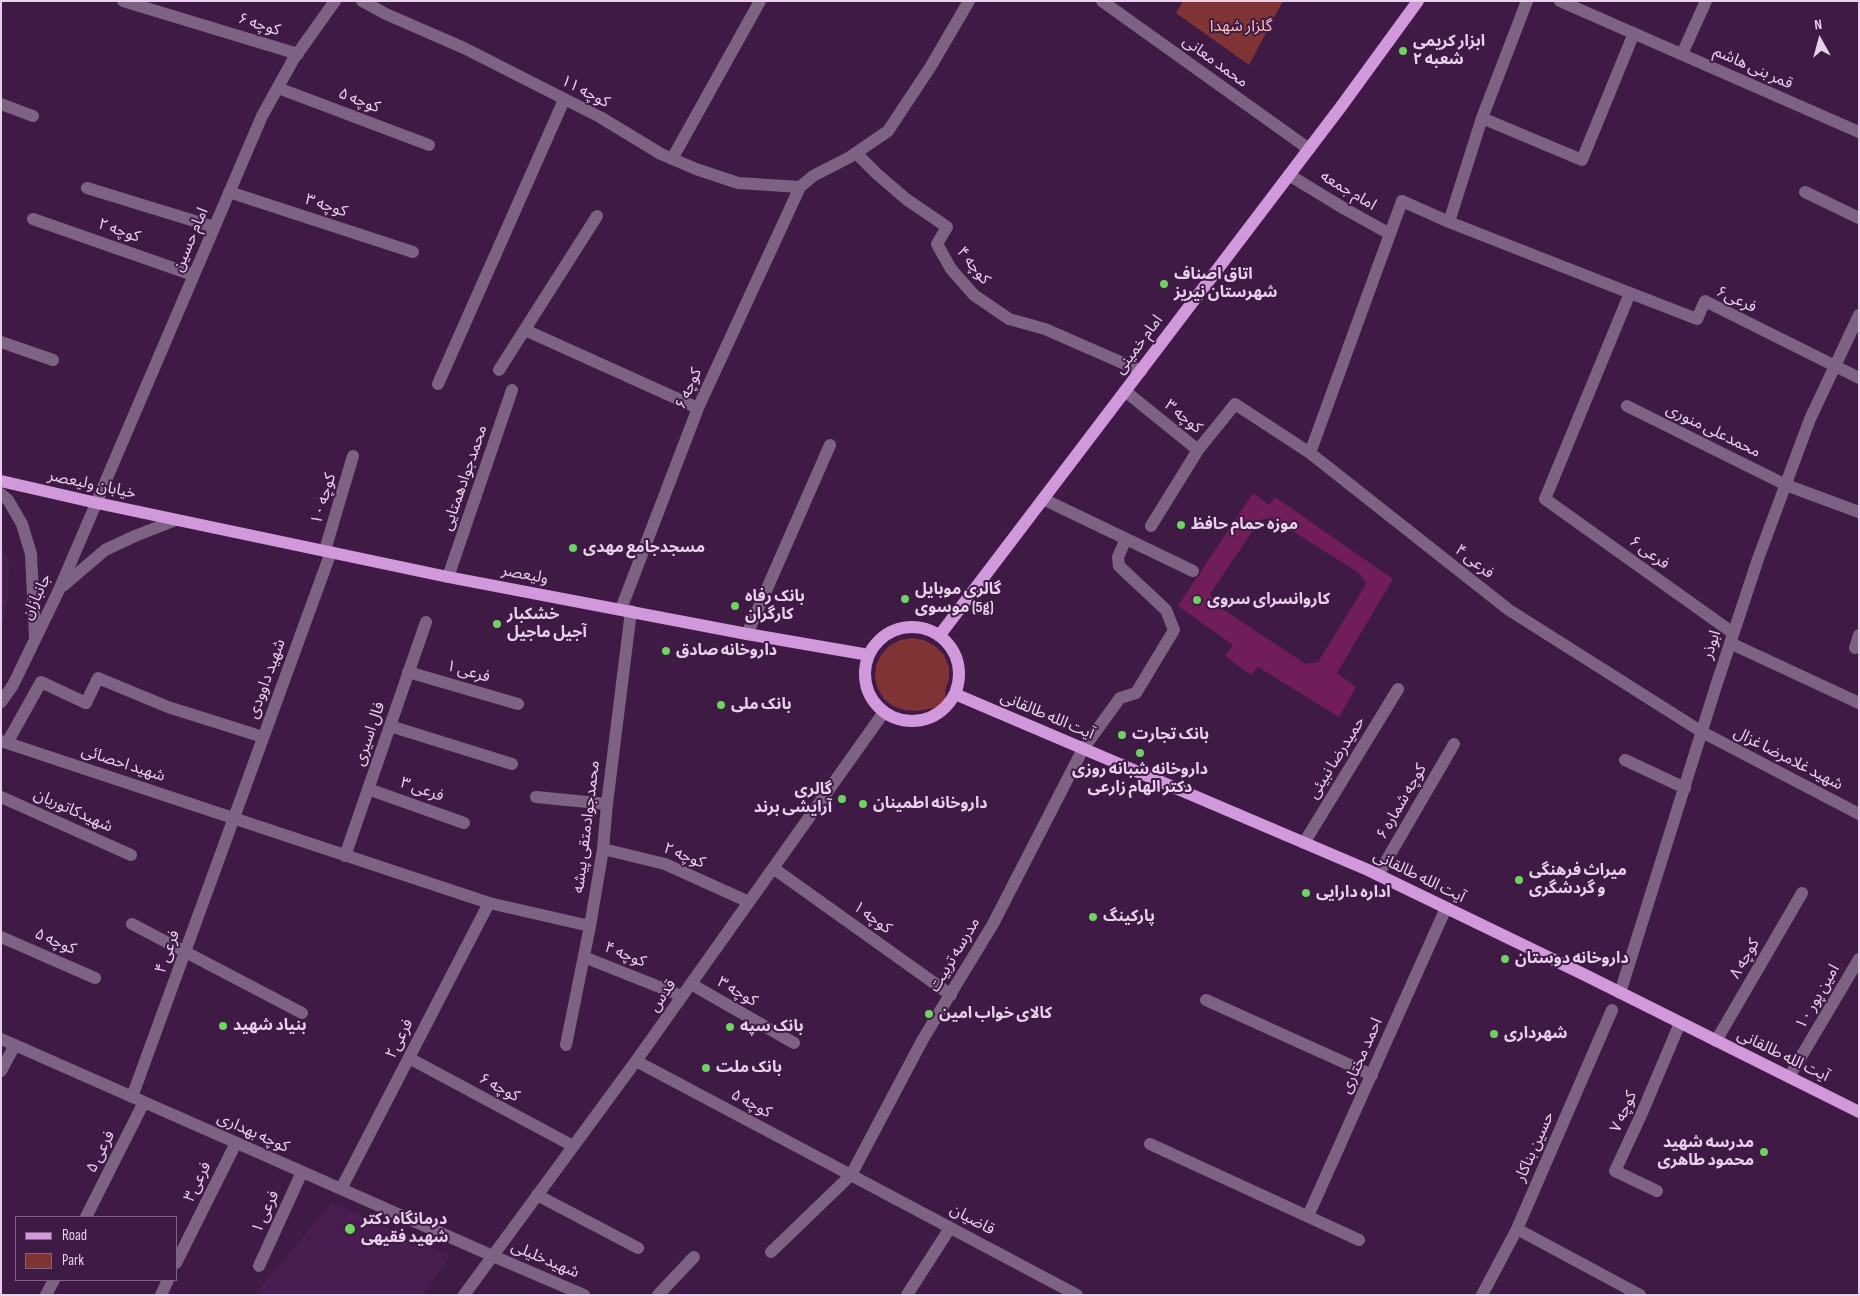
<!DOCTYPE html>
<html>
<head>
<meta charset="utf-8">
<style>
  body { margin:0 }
  #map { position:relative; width:1860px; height:1296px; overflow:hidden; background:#3e1a44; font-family:"Sofia Sans Condensed",sans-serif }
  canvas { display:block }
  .frame { position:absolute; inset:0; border:2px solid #e8d1eb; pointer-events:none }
  .legend { position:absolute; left:15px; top:1216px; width:162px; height:65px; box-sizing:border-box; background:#3e1a44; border:1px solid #826387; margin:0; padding:6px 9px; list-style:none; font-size:15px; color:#e8d1eb }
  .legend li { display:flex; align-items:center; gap:10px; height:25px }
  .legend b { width:25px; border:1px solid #826387 }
  .north { position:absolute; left:1795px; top:15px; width:50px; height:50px; -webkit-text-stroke:4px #3e1a44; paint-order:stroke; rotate:353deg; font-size:14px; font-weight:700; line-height:20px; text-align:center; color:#e8d1eb }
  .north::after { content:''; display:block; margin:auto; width:18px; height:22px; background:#e8d1eb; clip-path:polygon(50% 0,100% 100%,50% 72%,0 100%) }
</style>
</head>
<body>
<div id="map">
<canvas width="1860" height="1296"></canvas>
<div class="frame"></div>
<ul class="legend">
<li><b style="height:6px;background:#d298dc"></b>Road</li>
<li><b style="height:14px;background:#7f3334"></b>Park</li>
</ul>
<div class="north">N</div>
</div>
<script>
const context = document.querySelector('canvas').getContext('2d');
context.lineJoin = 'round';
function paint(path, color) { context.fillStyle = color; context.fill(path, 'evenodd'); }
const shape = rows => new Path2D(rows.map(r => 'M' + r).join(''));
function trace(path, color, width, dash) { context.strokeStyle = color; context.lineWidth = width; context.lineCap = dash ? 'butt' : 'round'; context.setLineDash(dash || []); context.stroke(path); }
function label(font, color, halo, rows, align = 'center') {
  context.font = font + ' "Sofia Sans Condensed","Noto Sans Arabic",sans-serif'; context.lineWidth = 4; context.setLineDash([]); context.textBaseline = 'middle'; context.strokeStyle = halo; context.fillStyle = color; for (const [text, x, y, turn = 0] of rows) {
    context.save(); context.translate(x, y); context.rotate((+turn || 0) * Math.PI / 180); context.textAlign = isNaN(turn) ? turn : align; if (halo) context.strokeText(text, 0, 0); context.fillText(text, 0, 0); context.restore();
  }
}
const built = shape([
  [1,544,9,560,8,598,1,631],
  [332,1202,450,1256,423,1295,254,1295]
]);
const green = shape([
  [1183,1,1283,1,1249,65,1176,13],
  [912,638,924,640,935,646,944,655,949,667,949,679,945,691,947,706,916,711,904,710,893,706,884,699,878,689,875,678,876,666,881,655,889,646,900,640]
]);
const building = shape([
  [1253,493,1269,505,1275,497,1393,579,1337,673,1356,687,1339,717,1258,667,1251,675,1225,656,1233,645,1178,606,1196,578,1200,575,1201,571],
  [1272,518,1359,573,1366,584,1318,662,1306,664,1216,605,1210,594,1260,520]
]);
const minor = shape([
  [123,1,298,54],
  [362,1,386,14,464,48,600,117,661,154,696,169,738,183,800,187],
  [1102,1,1309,149],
  [1560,1,1859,132],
  [1682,54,1706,1],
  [278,88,429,145],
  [1,104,33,116],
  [1482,118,1582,160,1634,33],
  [856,153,877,174,906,199,947,227,937,244,951,269,974,295,1009,319,1045,329,1141,371],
  [672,159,760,1],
  [1289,175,1345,209,1390,234],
  [87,188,214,227],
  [229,192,413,252],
  [1805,192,1859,218],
  [33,219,193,275],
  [1449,222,1482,118,1527,1],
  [1630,293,1697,319,1705,301,1859,378],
  [525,330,698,408],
  [1,342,53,360],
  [499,370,597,216],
  [438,384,564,100],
  [1125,391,1198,450,1235,404,1310,453,1509,610,1702,732,1859,814],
  [1627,406,1786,485,1859,512],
  [1310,453,1402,201,1449,222,1630,293,1545,499,1733,633],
  [1,494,8,500,22,524,31,554,35,638],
  [1043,499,1193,571],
  [1151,526,1198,450],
  [325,550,353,456],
  [448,577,512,390],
  [63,586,105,550,135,536,176,520],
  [621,609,698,408,800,187,813,176,850,157,888,131,931,66,969,1],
  [747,634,830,445],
  [1730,643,1859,703],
  [1855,648,1859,635],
  [408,672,518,704],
  [1,702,13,685,59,590,262,116,293,60,335,1],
  [390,726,512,764],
  [1,741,489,903,590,926],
  [7,743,41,682,86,703,98,678,168,707,263,737],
  [1625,760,1685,788],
  [368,789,464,823],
  [1,797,131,855],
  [536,797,607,804],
  [1304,843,1398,689],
  [603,849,665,864,749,902],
  [345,856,426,622],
  [773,868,951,995],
  [1378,875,1454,744],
  [132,924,302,1013],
  [1,937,95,978],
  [584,957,682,996],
  [691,984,794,1043],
  [1620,993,1716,686,1758,559,1810,419,1859,315],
  [1206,1000,1372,1075],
  [1,1039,493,1256,584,1295],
  [1716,1041,1802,893],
  [566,1045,590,926,603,849,607,804,631,611],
  [409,1058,573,1146],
  [636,1061,1077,1295],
  [1,1071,15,1045],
  [1789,1077,1859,959],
  [132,1097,331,552],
  [1150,1144,1359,1240],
  [341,1189,489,903],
  [1657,1191,1615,1171,1642,1113,1680,1023],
  [537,1195,638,1248],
  [1308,1216,1446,908],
  [86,1217,144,1102],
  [1517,1229,1640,1295],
  [771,1252,851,1175,923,1039,993,924,1083,749,1120,698,1136,693,1174,630,1166,610,1119,566,1118,557,1126,539],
  [176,1263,236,1143],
  [259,1266,302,1172],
  [46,1295,54,1280],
  [161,1295,168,1280],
  [464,1295,636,1061,884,712],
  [658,1295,694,1257],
  [907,1295,950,1228],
  [1482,1295,1517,1229,1612,1010]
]);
const major = shape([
  [1,481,97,503,448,577,747,634,869,655],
  '865 674a47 47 0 1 1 94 0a47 47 0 1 1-94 0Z',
  [939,636,1340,108,1418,1],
  [955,694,1368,870,1585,975,1859,1112]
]);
const markers = [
  [1403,51,5,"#6ed361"],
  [1164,284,5,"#6ed361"],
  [1181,525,5,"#6ed361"],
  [573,548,5,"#6ed361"],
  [905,599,5,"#6ed361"],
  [1197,600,5,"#6ed361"],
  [735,606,5,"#6ed361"],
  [497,624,5,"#6ed361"],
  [666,651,5,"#6ed361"],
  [721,705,5,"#6ed361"],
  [1122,735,5,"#6ed361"],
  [1140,753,5,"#6ed361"],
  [842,799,5,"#6ed361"],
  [863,804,5,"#6ed361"],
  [1519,880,5,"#6ed361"],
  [1306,893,5,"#6ed361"],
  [1093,917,5,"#6ed361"],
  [1505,959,5,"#6ed361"],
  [929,1014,5,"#6ed361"],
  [223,1026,5,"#6ed361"],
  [730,1027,5,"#6ed361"],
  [1494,1034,5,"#6ed361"],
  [706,1068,5,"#6ed361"],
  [1764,1152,5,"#6ed361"],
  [350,1229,6,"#6ed361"]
];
const streetNames = [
  ["کوچه ۶",259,25,17],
  ["محمد معانی",1215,62,36],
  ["قمر بنی هاشم",1753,68,24],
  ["کوچه ۱۱",585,92,27],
  ["کوچه ۵",359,101,21],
  ["امام جمعه",1348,191,31],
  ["کوچه ۳",326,206,18],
  ["کوچه ۲",119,231,19],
  ["امام حسین",191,240,-67],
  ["کوچه ۴",973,266,51],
  ["فرعی۶",1736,300,25],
  ["امام خمینی",1139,345,-53],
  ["۶ کوچه",689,389,-66],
  ["کوچه ۳",1183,417,39],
  ["محمدعلی منوری",1713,431,26],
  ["محمدجوادهمتایی",465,478,-71],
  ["خیابان ولیعصر",92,485,12],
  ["کوچه ۱۰",324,499,-73],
  ["فرعی ۶",1649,553,36],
  ["فرعی ۴",1474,562,38],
  ["ولیعصر",525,575,11],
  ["جانبازان",37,597,-65],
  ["ابوذر",1712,645,-72],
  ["فرعی ۱",468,672,16],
  ["شهید داوودی",267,679,-70],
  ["آیت الله طالقانی",1047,716,23],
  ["فال اسیری",370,734,-71],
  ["حمیدرضا نبیئی",1337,758,-58],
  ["شهید غلامرضا غزال",1788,759,27],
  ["شهید احصائی",123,764,18],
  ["فرعی ۳",422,790,19],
  ["کوچه شماره ۶",1402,802,-60],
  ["شهیدکاتوریان",73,811,24],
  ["محمدجوادمتقی پیشه",587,827,-83],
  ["کوچه ۲",684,856,22],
  ["آیت الله طالقانی",1419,877,26],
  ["کوچه ۱",872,918,36],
  ["کوچه ۵",55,942,23],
  ["فرعی ۴",168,952,-70],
  ["کوچه ۴",625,955,22],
  ["مدرسه تربیت",955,955,-59],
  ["کوچه ۸",1745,959,-60],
  ["کوچه ۳",737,992,30],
  ["قدس",663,996,-55],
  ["امین پور ۱۰",1818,997,-60],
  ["فرعی۲",400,1039,-63],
  ["احمد مختاری",1362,1056,-66],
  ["آیت الله طالقانی",1783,1056,26],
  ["کوچه ۶",499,1088,28],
  ["کوچه ۵",751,1104,28],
  ["کوچه ۷",1624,1112,-66],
  ["کوچه بهداری",253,1133,24],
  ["حسین بناکار",1535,1147,-66],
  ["فرعی ۵",101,1152,-63],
  ["فرعی۳",198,1182,-64],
  ["فرعی ۱",266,1212,-65],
  ["قاضیان",972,1220,28],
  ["شهیدخلیلی",545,1260,23]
];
const parkNames = [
  ["گلزار شهدا",1241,27]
];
const poiNames = [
  ["ابزار کریمی",1413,42],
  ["شعبه ۲",1413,60],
  ["اتاق اصناف",1174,275],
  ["شهرستان نیریز",1174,293],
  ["موزه حمام حافظ",1191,525],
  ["مسجدجامع مهدی",583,548],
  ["گالری موبایل",915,590],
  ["موسوی (5g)",915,608],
  ["بانک رفاه",745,597],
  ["کارگران",745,615],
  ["کاروانسرای سروی",1207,600],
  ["خشکبار",507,615],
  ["آجیل ماجیل",507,633],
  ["داروخانه صادق",676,651],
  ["بانک ملی",731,705],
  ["بانک تجارت",1132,735],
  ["داروخانه شبانه روزی",1140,770,"center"],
  ["دکتر الهام زارعی",1140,788,"center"],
  ["گالری",832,790,"right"],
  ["آرایشی برند",832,808,"right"],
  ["داروخانه اطمینان",873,804],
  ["میراث فرهنگی",1529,871],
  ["و گردشگری",1529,889],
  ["اداره دارایی",1316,893],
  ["پارکینگ",1103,917],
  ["داروخانه دوستان",1515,959],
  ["کالای خواب امین",939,1014],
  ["بنیاد شهید",233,1026],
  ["بانک سپه",740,1027],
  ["شهرداری",1504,1034],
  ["بانک ملت",716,1068],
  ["مدرسه شهید",1754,1143,"right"],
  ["محمود طاهری",1754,1161,"right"],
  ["درمانگاه دکتر",361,1220],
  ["شهید فقیهی",361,1238]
];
paint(built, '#471e4f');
paint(green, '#7f3334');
paint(building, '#701d59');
trace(minor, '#7e6283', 12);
trace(major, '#d298dc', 12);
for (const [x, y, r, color] of markers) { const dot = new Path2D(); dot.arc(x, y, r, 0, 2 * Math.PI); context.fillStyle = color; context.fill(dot); trace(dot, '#3e1a44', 2); }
label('16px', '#e8d1eb', '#3e1a44', streetNames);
label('16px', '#fac1be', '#3e1a44', parkNames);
label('bold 16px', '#e8d1eb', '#3e1a44', poiNames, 'left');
</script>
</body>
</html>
